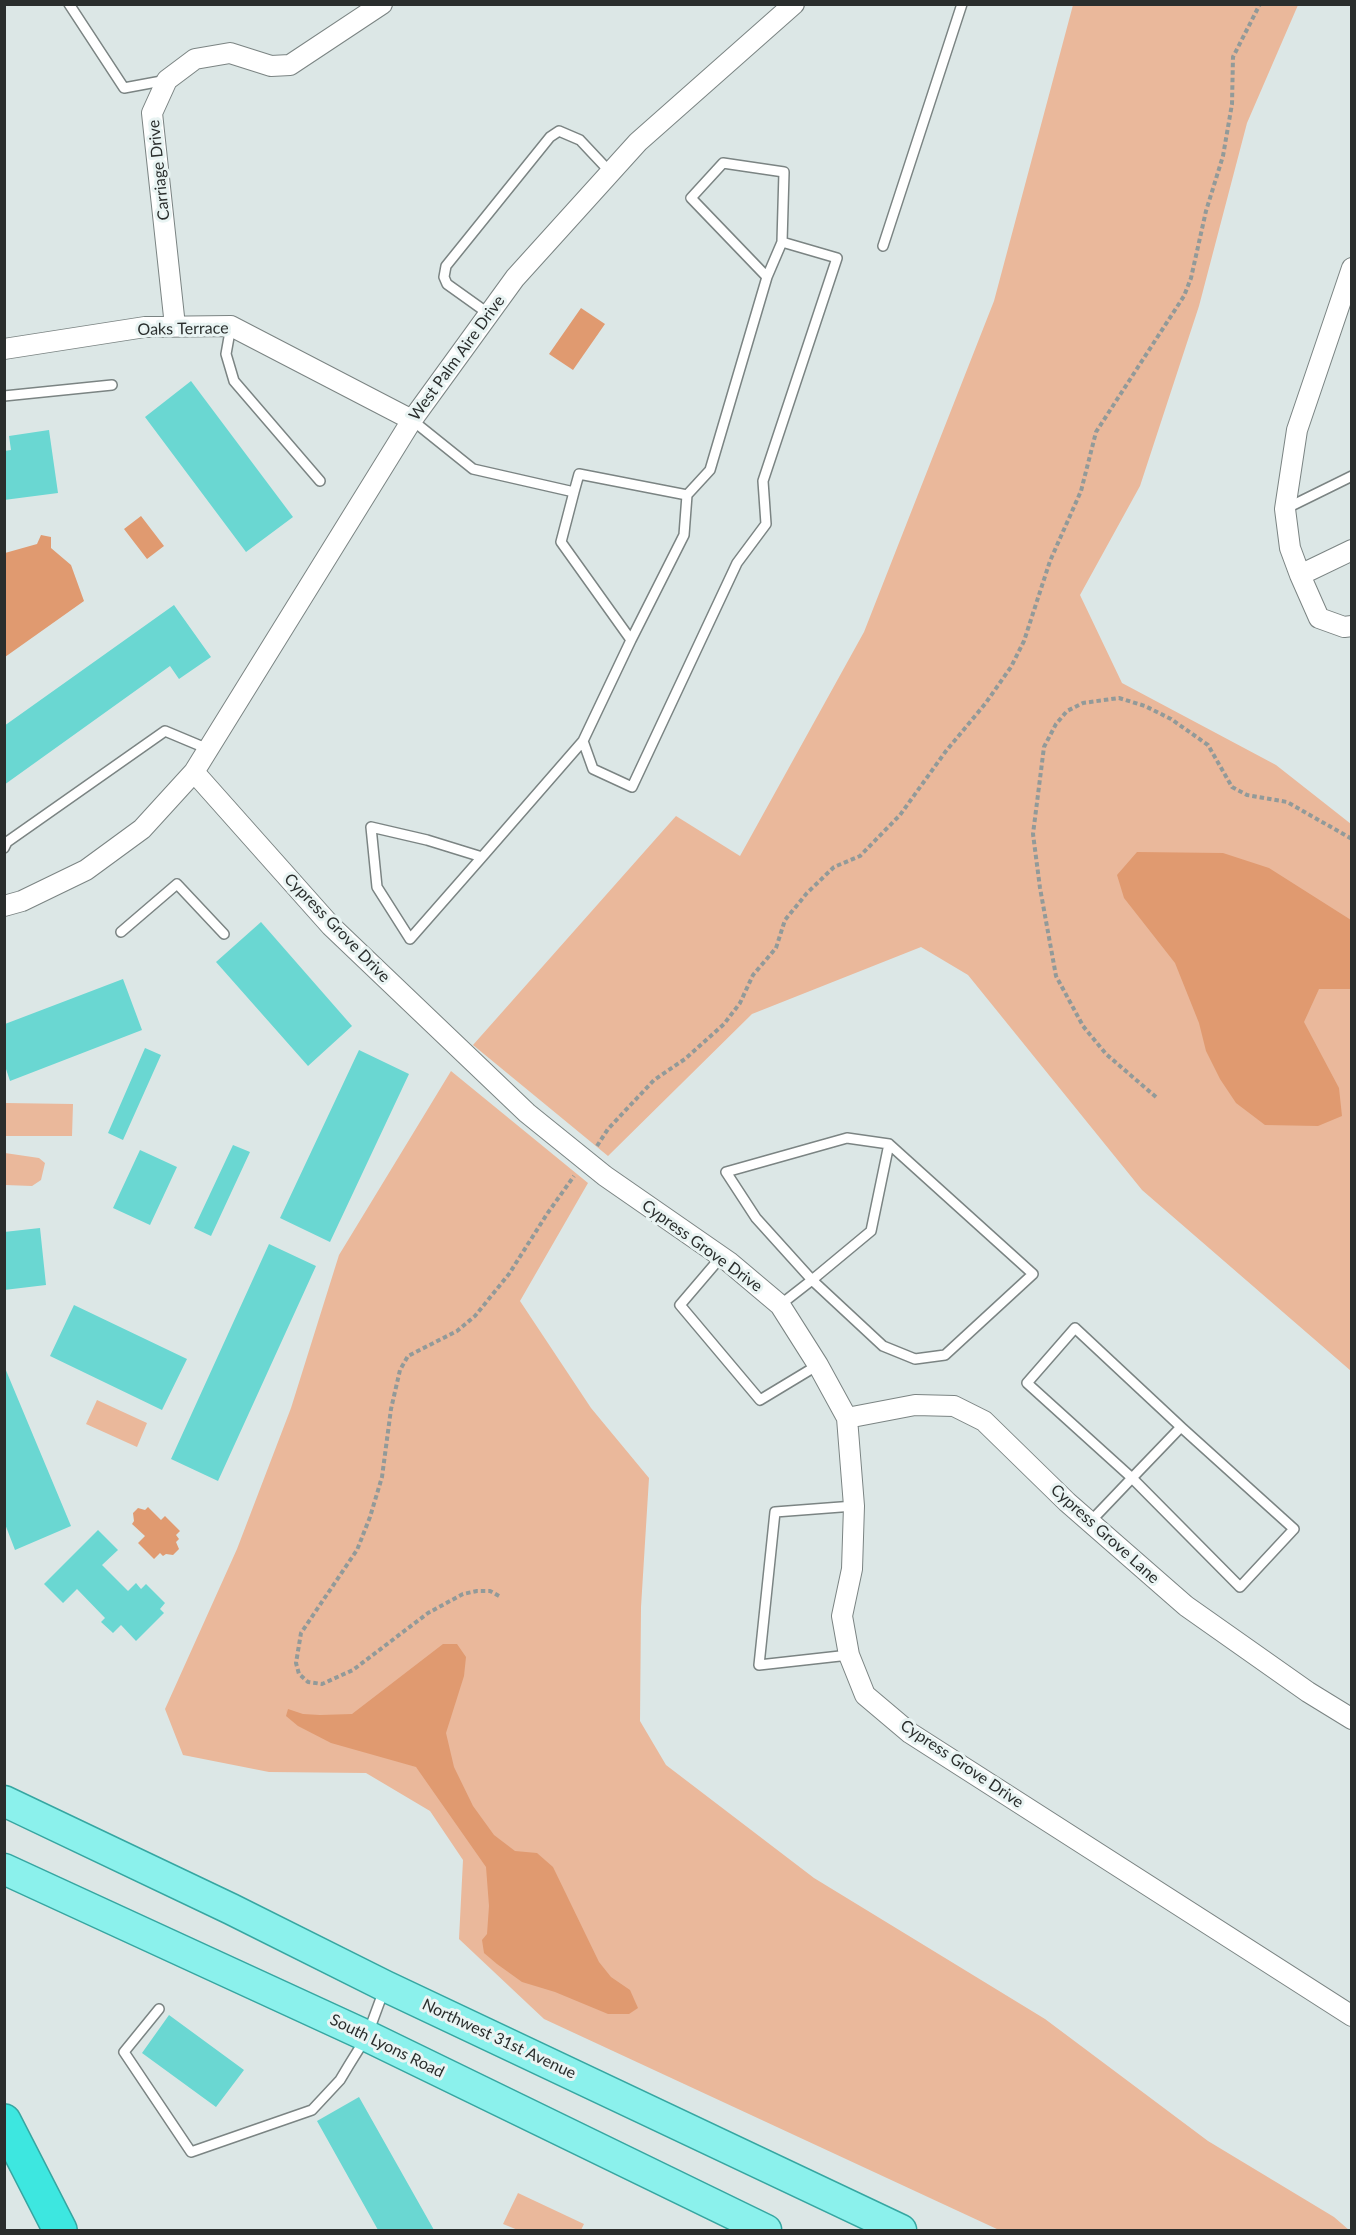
<!DOCTYPE html>
<html>
<head>
<meta charset="utf-8">
<style>
  body { margin:0 }
  #map { position:relative; width:1356px; height:2235px; overflow:hidden; background:#dce7e6; font-family:Lato,sans-serif }
  canvas { display:block }
  .frame { position:absolute; inset:0; border:6px solid #2a2e2d; pointer-events:none }
</style>
</head>
<body>
<div id="map">
<canvas width="1356" height="2235"></canvas>
<div class="frame"></div>
</div>
<script>
const context = document.querySelector('canvas').getContext('2d');
context.lineJoin = 'round';
function paint(path, color) { context.fillStyle = color; context.fill(path, 'evenodd'); }
const shape = rows => new Path2D(rows.map(r => 'M' + r).join(''));
function trace(path, color, width, dash) { context.strokeStyle = color; context.lineWidth = width; context.lineCap = dash ? 'butt' : 'round'; context.setLineDash(dash || []); context.stroke(path); }
function label(font, color, halo, rows, align = 'center') {
  context.font = font + ' Lato,sans-serif'; context.lineWidth = 6; context.setLineDash([]); context.textBaseline = 'middle'; context.strokeStyle = halo; context.fillStyle = color; for (const [text, x, y, turn = 0] of rows) {
    context.save(); context.translate(x, y); context.rotate((+turn || 0) * Math.PI / 180); context.textAlign = isNaN(turn) ? turn : align; if (halo) context.strokeText(text, 0, 0); context.fillText(text, 0, 0); context.restore();
  }
}
const green = shape([
  [1073,5,1298,5,1247,123,1199,306,1140,486,1080,595,1122,683,1276,765,1351,824,1351,1371,1142,1190,968,975,921,947,752,1014,608,1156,473,1045,676,816,740,856,864,632,994,301],
  [451,1071,588,1183,520,1301,591,1408,649,1478,641,1607,640,1721,666,1765,814,1878,1045,2019,1208,2141,1334,2217,1349,2230,999,2230,544,2019,459,1939,463,1860,430,1811,366,1773,269,1772,183,1755,165,1709,237,1549,291,1408,339,1255],
  [5,1103,73,1104,72,1136,5,1136],
  [5,1153,39,1158,45,1163,41,1180,32,1186,5,1185],
  [97,1400,147,1423,137,1447,86,1424],
  [518,2193,584,2224,581,2230,518,2230,503,2224]
]);
const water = shape([
  [581,308,605,324,573,370,549,354],
  [141,516,164,546,147,559,124,529],
  [41,535,51,537,51,548,71,565,84,601,5,657,5,553,37,544],
  [1137,852,1223,853,1269,868,1351,920,1351,989,1319,989,1304,1022,1339,1088,1342,1116,1318,1126,1265,1125,1236,1103,1220,1079,1206,1051,1199,1023,1175,963,1124,898,1117,875],
  [148,1507,161,1520,165,1516,180,1531,176,1535,179,1539,176,1542,179,1549,173,1555,166,1554,163,1556,160,1553,154,1559,138,1543,145,1536,132,1524,134,1521,133,1513,138,1508,145,1510],
  [443,1644,457,1644,466,1657,464,1676,446,1733,454,1767,473,1806,494,1835,515,1851,537,1853,553,1867,599,1962,611,1977,630,1990,638,2008,629,2014,608,2014,555,1992,522,1982,497,1964,484,1953,482,1940,487,1934,489,1906,486,1867,416,1767,331,1743,298,1726,286,1716,288,1709,303,1714,320,1715,352,1714]
]);
const building = shape([
  [191,381,293,517,246,552,145,417],
  [49,430,58,493,4,500,4,451,11,450,9,436],
  [174,605,211,657,179,679,170,666,4,785,4,726],
  [261,922,352,1026,308,1066,216,962],
  [123,979,142,1030,10,1081,5,1066,5,1024],
  [145,1048,161,1055,123,1140,108,1133],
  [359,1050,409,1074,330,1242,280,1218],
  [233,1145,250,1152,211,1236,194,1228],
  [140,1150,177,1167,150,1225,113,1208],
  [40,1228,46,1285,4,1290,4,1232],
  [269,1244,316,1266,218,1481,171,1459],
  [74,1305,187,1359,162,1410,50,1356],
  [5,1368,71,1526,15,1550,5,1524],
  [98,1530,118,1550,102,1565,128,1591,136,1583,141,1589,146,1584,165,1603,160,1609,164,1613,136,1641,121,1625,113,1633,101,1622,105,1618,77,1589,63,1603,44,1584],
  [169,2015,244,2070,216,2107,142,2053],
  [359,2097,434,2230,378,2230,317,2121]
]);
const path = shape([
  [1156,1097,1106,1054,1083,1026,1056,976,1040,888,1033,834,1044,747,1056,724,1067,711,1083,703,1119,698,1145,706,1171,719,1208,745,1232,787,1247,795,1287,802,1352,839],
  [597,1146,608,1129,654,1080,685,1059,724,1024,740,1003,753,975,776,948,785,920,807,893,834,867,860,856,900,815,946,751,985,704,1011,667,1024,641,1050,561,1081,491,1096,432,1184,296,1191,278,1206,211,1223,156,1232,104,1233,57,1260,4],
  [499,1596,490,1591,477,1591,463,1594,428,1613,353,1670,322,1684,308,1682,299,1674,296,1663,301,1633,357,1550,370,1517,382,1477,391,1409,400,1370,408,1356,457,1331,475,1316,509,1274,547,1214,574,1176]
]);
const service = shape([
  [69,4,124,88,167,80],
  [883,246,962,4],
  [767,277,782,242],
  [489,314,447,284,444,277,446,266,550,137,559,131,580,140,611,173],
  [231,326,226,354,234,381,320,481],
  [4,396,112,385],
  [412,420,473,469,574,492,561,542,631,640,583,741,482,857,410,939,377,887,371,827,427,840,482,857],
  [574,492,579,474,687,495],
  [1287,508,1352,476],
  [583,741,593,769,632,787,737,563,766,524,763,481,837,258,782,242,784,172,723,163,691,198,767,277,710,470,687,495,684,535,631,640],
  [4,848,7,842,165,731,208,749],
  [121,932,177,884,224,934],
  [721,1257,680,1305,760,1400,818,1365],
  [780,1305,812,1280,871,1231,889,1144,1033,1274,945,1355,915,1359,883,1346,812,1280,756,1218,726,1172,847,1138,889,1144],
  [1090,1522,1132,1478,1181,1427,1294,1529,1240,1587,1132,1478,1027,1383,1075,1328,1181,1427],
  [849,1655,759,1665,775,1512,854,1506],
  [159,2009,124,2052,191,2152,312,2110,340,2080,349,2065,367,2036,384,1990]
]);
const minor = shape([
  [1352,268,1297,430,1285,509,1290,548,1300,575,1319,618,1344,627,1352,626],
  [175,326,152,113,167,80,195,59,230,53,271,66,290,65,382,4],
  [4,349,145,327,231,326,412,420],
  [1300,575,1352,550],
  [194,772,331,926,527,1113,605,1176,729,1262,780,1305,818,1365,847,1418,854,1506,852,1569,842,1616,849,1655,865,1695,910,1733,1352,2016],
  [4,906,22,901,86,870,142,829,194,772,412,420,515,278,638,142,794,4],
  [847,1418,915,1405,954,1406,984,1421,1067,1502,1186,1606,1308,1692,1352,1719]
]);
const primary = shape([
  [4,1801,231,1909,385,1986,901,2230],
  [4,1869,367,2036,766,2230]
]);
const motorway = shape([
  [4,2121,60,2230]
]);
const streetNames = [
  ["Carriage Drive",159,170,-96],
  ["Oaks Terrace",183,329,-1],
  ["West Palm Aire Drive",457,358,-54],
  ["Cypress Grove Drive",337,928,46],
  ["Cypress Grove Drive",702,1246,36],
  ["Cypress Grove Lane",1105,1534,42],
  ["Cypress Grove Drive",962,1764,34],
  ["Northwest 31st Avenue",499,2039,25],
  ["South Lyons Road",387,2046,26]
];
paint(green, '#eab89b');
paint(water, '#e09a70');
paint(building, '#6ad7d2');
trace(service, '#7b8483', 12);
trace(minor, '#7b8483', 22);
trace(primary, '#36a6a1', 33);
trace(motorway, '#36a6a1', 36);
trace(path, '#929a99', 4, [4.5, 3]);
trace(service, '#fff', 9);
trace(minor, '#fff', 20);
trace(primary, '#8bf1ec', 30);
trace(motorway, '#3de7e0', 33);
label('16px', '#2a2e2d', '#e9f4f3', streetNames);
</script>
</body>
</html>
